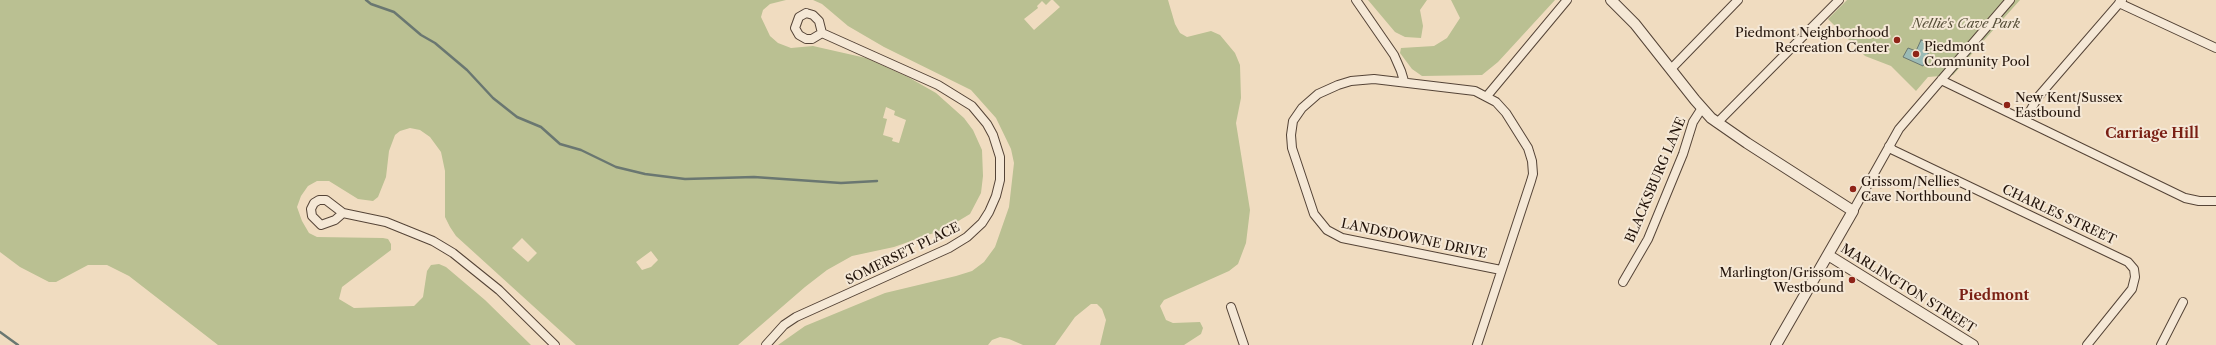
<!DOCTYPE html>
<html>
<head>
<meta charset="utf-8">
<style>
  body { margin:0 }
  canvas { display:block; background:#f0dcc0 }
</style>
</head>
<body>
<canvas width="2216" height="345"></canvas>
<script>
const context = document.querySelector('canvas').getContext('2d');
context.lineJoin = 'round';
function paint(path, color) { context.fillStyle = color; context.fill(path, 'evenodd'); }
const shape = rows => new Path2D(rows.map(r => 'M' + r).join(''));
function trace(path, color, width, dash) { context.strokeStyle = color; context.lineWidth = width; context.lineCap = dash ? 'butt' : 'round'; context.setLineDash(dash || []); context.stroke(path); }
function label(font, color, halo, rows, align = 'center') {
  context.font = font + ' "Libre Caslon Text",serif'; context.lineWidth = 4; context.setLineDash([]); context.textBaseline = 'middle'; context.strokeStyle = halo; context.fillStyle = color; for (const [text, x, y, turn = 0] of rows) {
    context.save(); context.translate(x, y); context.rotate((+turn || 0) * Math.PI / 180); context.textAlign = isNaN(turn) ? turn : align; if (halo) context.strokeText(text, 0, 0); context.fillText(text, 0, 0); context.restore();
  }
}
const green = shape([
  [0,0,786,0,770,4,763,10,761,17,770,36,778,43,791,48,813,46,866,58,908,77,936,93,964,118,973,130,982,150,983,176,981,193,970,214,945,229,894,247,852,256,827,270,805,287,738,345,576,345,456,236,450,227,445,217,445,171,441,152,430,137,420,130,410,128,400,131,395,135,389,151,386,177,378,197,373,201,358,199,329,181,317,181,308,186,301,196,297,207,302,221,309,233,317,237,383,238,388,239,391,244,391,250,342,287,339,299,354,308,414,306,423,297,427,271,431,265,439,264,446,267,485,300,531,345,218,345,129,276,107,265,88,265,56,282,49,282,20,267,0,252],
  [886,107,895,111,894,115,906,120,899,143,892,141,893,138,883,135,887,119,883,118],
  [522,238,537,253,528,262,512,248],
  [651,251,658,260,651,267,642,270,636,262],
  [813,0,1051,0,1046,5,1042,1,1037,6,1038,8,1024,19,1034,30,1060,7,1053,0,1168,0,1175,24,1180,33,1187,37,1211,31,1220,35,1235,53,1240,65,1241,98,1236,123,1250,210,1246,243,1238,264,1229,271,1164,300,1160,306,1166,320,1173,323,1200,322,1203,328,1201,334,1184,345,1100,345,1106,320,1102,309,1097,304,1091,304,1075,317,1055,345,1023,345,1009,339,1000,337,992,340,988,345,778,345,805,326,885,293,956,276,972,271,984,262,995,247,1009,207,1014,163,1011,149,996,118,971,90,884,47,848,26,822,4],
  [1368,0,1427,0,1420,10,1423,26,1421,38,1405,37,1395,32],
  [1451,0,1555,0,1498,62,1482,75,1422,76,1412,69,1400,53,1401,48,1434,46,1447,38,1460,18],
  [1847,0,2020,0,1953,75,1928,77,1916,91,1891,66,1865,56,1828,19]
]);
const water = shape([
  [1921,40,1932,44,1923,66,1903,57,1908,48,1916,51,1921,40]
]);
const stream = shape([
  [366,0,371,4,394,12,421,35,435,43,467,70,493,98,517,117,541,127,560,144,581,150,616,167,645,174,685,179,754,177,841,183,877,181],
  [0,332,18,345]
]);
const minor = shape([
  [1356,0,1394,55,1401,71,1404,81],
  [2119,3,2216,48],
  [806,13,813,15,819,21,822,33,812,39,806,39,799,35,795,28,799,17,806,13],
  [1671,69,1738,0],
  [1941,80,2185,198,2199,201,2216,201],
  [1487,96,1567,0],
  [2025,120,2038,97,2122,0],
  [1717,123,1839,0],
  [1889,146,1893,150,2128,262,2134,269,2135,277,2132,289,2087,345],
  [1853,211,1899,129,2010,0],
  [343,213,335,220,321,225,312,216,311,209,314,203,319,200,326,200,343,213,386,222,433,241,453,253,499,290,555,345],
  [1623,282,1648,239,1683,154,1693,122,1702,108],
  [1231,307,1244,345],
  [766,345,784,325,796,317,949,248,967,237,982,223,989,212,996,196,1000,180,1000,157,993,135,987,124,972,106,938,85,822,33],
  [1477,345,1531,181,1533,174,1532,161,1528,148,1506,113,1496,102,1475,91,1374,79,1351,81,1338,85,1318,94,1302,108,1293,121,1291,135,1292,148,1314,214,1327,230,1342,238,1501,270],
  [2161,345,2183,302]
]);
const tertiary = shape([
  [1611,0,1635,24,1695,100,1711,118,1747,143,1853,211,1776,345],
  [1828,255,1973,345]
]);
const markers = [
  [1897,40,4,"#8f2418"],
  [1916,54,4,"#8f2418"],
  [2007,105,4,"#8f2418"],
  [1853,189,4,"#8f2418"],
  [1852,280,4,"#8f2418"]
];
const parkNames = [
  ["Nellie's Cave Park",1966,24]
];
const poiNames = [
  ["Piedmont Neighborhood",1889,33,"right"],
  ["Recreation Center",1889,48,"right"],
  ["Piedmont",1924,47],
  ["Community Pool",1924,62],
  ["New Kent/Sussex",2015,98],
  ["Eastbound",2015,113],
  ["Grissom/Nellies",1861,182],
  ["Cave Northbound",1861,197],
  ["Marlington/Grissom",1844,273,"right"],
  ["Westbound",1844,288,"right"]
];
const streetNames = [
  ["BLACKSBURG LANE",1656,180,-67],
  ["CHARLES STREET",2059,215,25],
  ["LANDSDOWNE DRIVE",1414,239,12],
  ["SOMERSET PLACE",903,254,-26],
  ["MARLINGTON STREET",1908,289,32]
];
const neighbourhoodNames = [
  ["Carriage Hill",2152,134],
  ["Piedmont",1994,296]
];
paint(green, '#bac092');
paint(water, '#9bbbb6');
trace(water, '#6a7771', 1);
trace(stream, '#6a7771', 2.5);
trace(minor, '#554437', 10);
trace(tertiary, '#554437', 12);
trace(minor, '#f5e8d6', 8);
trace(tertiary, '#f5e8d6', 10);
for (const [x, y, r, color] of markers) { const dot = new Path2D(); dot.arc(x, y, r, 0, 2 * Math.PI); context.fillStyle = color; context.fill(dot); trace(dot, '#f5e8d6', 1.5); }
label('italic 13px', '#574f39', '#f5e8d6', parkNames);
label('13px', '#211209', '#f5e8d6', poiNames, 'left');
label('13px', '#211209', '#f5e8d6', streetNames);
label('bold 14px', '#7a1f14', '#f5e8d6', neighbourhoodNames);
</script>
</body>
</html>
